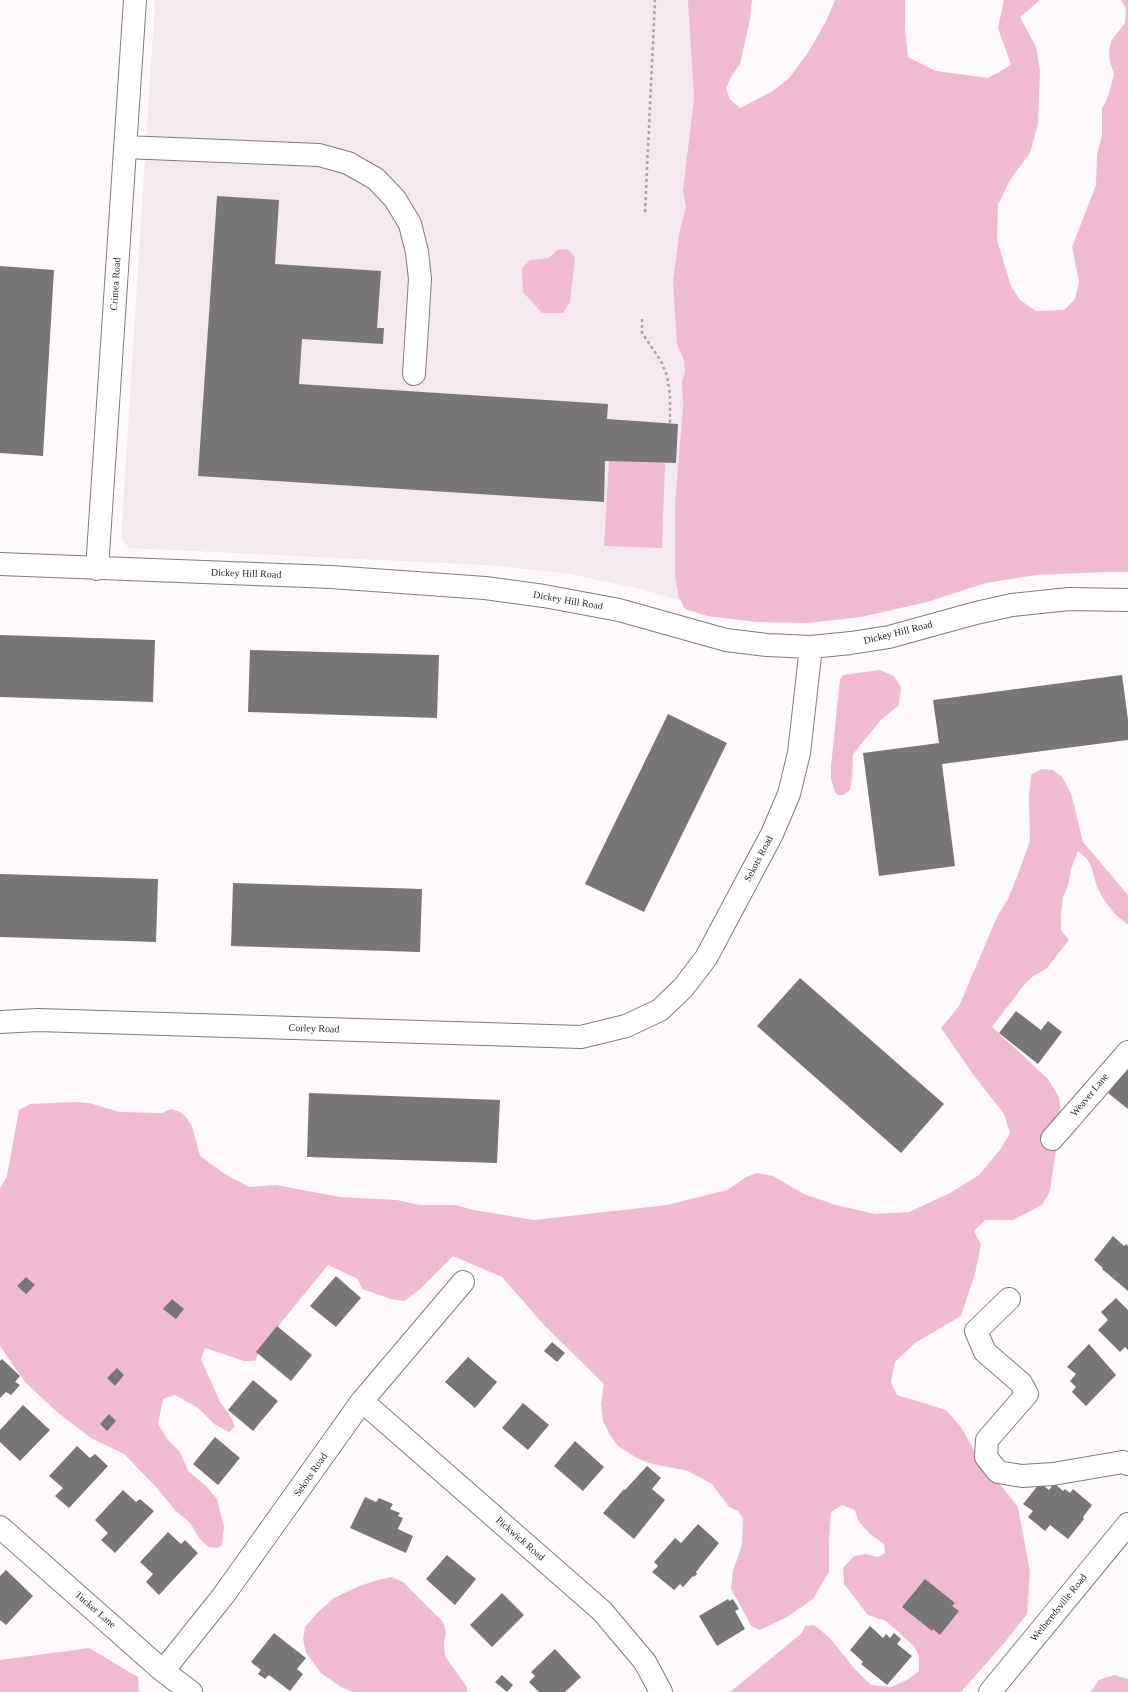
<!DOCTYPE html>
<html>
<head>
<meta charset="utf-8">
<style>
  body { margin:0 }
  canvas { display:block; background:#fefafc }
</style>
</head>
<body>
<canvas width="1128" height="1692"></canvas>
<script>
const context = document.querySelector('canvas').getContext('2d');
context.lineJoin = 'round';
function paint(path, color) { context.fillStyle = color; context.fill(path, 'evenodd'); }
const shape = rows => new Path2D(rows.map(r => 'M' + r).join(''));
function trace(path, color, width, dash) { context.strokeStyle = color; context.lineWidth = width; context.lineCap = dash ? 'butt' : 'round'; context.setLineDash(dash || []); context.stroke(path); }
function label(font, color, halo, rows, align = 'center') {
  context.font = font + ' Georgia,serif'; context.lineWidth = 3; context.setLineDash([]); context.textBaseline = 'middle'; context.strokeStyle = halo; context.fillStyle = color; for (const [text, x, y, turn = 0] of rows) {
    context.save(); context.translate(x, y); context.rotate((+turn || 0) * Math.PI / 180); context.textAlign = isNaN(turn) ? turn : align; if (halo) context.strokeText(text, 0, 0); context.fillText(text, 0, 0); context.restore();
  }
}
const built = shape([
  [155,0,718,0,700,606,637,588,564,573,484,565,129,548,121,538]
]);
const green = shape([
  [688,0,752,0,750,20,740,64,731,77,726,89,730,99,740,108,773,91,790,77,809,51,826,21,835,0,905,0,905,29,908,57,936,71,988,78,1011,65,998,28,1004,0,1040,0,1020,17,1036,47,1040,70,1038,124,1030,153,1010,180,998,205,997,240,1011,286,1020,300,1036,311,1064,310,1075,299,1079,282,1072,247,1096,185,1097,154,1102,136,1102,109,1109,94,1114,74,1110,62,1109,51,1111,41,1125,23,1126,8,1121,0,1128,0,1128,572,1106,572,1036,575,986,583,927,602,861,617,808,623,756,622,707,616,685,609,679,598,675,577,675,506,683,406,682,381,685,372,684,360,677,344,673,281,680,230,686,207,683,191,694,98],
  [567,249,575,257,570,302,563,313,542,313,523,292,522,268,530,260,549,258,557,250],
  [609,461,665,463,662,548,604,546],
  [880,670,894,676,901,688,899,705,881,720,853,754,852,779,850,790,843,795,838,795,835,792,831,779,831,766,840,679,843,675],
  [1041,769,1053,770,1062,777,1071,793,1083,842,1128,895,1128,925,1115,914,1104,900,1097,887,1091,866,1087,859,1078,851,1071,869,1068,886,1063,897,1061,915,1061,930,1069,940,1047,968,1032,977,1024,985,992,1027,1048,1079,1059,1097,1061,1115,1050,1191,1042,1205,1013,1220,985,1220,974,1231,981,1244,975,1274,961,1316,915,1343,895,1362,891,1382,897,1395,946,1410,961,1427,976,1454,1018,1507,1030,1572,1027,1614,1005,1642,961,1692,730,1692,802,1633,805,1626,814,1625,831,1639,853,1667,871,1685,891,1687,907,1680,919,1671,919,1656,914,1646,886,1621,868,1615,844,1584,843,1568,854,1556,865,1554,878,1557,885,1553,884,1544,870,1534,859,1522,855,1510,842,1505,831,1512,829,1540,829,1572,813,1599,787,1617,760,1630,751,1626,739,1603,731,1589,733,1571,742,1545,743,1518,738,1511,729,1507,712,1484,688,1471,649,1463,637,1458,618,1446,610,1435,603,1421,601,1404,604,1384,545,1326,502,1277,453,1256,419,1290,404,1301,391,1299,362,1289,358,1279,328,1265,262,1346,255,1361,244,1361,205,1348,201,1359,220,1402,230,1415,235,1426,229,1432,214,1424,198,1408,175,1395,163,1399,158,1424,168,1440,180,1452,188,1471,207,1487,217,1499,224,1526,222,1545,218,1548,208,1547,200,1539,190,1523,175,1510,156,1487,124,1454,91,1438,57,1412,25,1382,0,1346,0,1189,7,1176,19,1110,30,1104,74,1102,89,1103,120,1112,162,1113,171,1109,180,1112,185,1116,192,1126,200,1156,225,1174,249,1187,276,1185,340,1197,397,1200,419,1205,455,1205,474,1210,534,1220,667,1205,727,1190,746,1177,757,1173,773,1176,804,1194,836,1205,875,1214,909,1212,950,1193,979,1175,1000,1150,1010,1133,1004,1114,975,1077,941,1028,959,1006,997,917,1008,899,1018,874,1030,841,1029,797,1031,775],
  [391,1577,403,1582,443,1622,446,1632,444,1643,445,1656,467,1687,467,1692,353,1692,341,1687,321,1673,306,1653,303,1639,305,1627,318,1612,334,1598,357,1587,374,1581],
  [89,1648,138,1677,139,1692,0,1692,0,1660],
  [1114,1675,1128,1679,1128,1692,1090,1692,1099,1680]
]);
const building = shape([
  [217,196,279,200,275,264,381,271,377,328,384,328,383,344,302,339,299,384,608,404,607,419,678,424,676,463,605,461,604,502,198,476],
  [0,266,54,270,43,456,0,453],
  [0,635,155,640,153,702,0,697],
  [250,650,439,655,437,718,248,712],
  [1122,675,1128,720,1128,740,942,764,955,866,879,876,863,753,939,743,933,700],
  [668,714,727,743,644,912,585,884],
  [0,874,158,879,156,942,0,937],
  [233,883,422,889,420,952,231,946],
  [800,978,944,1104,901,1153,757,1026],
  [1016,1011,1041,1030,1048,1021,1062,1032,1038,1064,999,1033],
  [1128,1068,1128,1109,1108,1093],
  [309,1093,500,1100,497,1163,307,1157],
  [1113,1236,1124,1246,1126,1244,1128,1246,1128,1291,1102,1269,1103,1268,1094,1260],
  [336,1276,361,1298,336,1327,310,1306],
  [26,1277,35,1285,26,1294,17,1286],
  [1116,1298,1128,1310,1128,1350,1125,1347,1120,1352,1098,1330,1108,1320,1101,1312],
  [172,1299,184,1309,176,1319,163,1309],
  [277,1326,312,1355,291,1381,256,1352],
  [552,1342,565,1353,557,1362,544,1351],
  [1089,1344,1116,1375,1086,1406,1072,1392,1076,1387,1070,1381,1076,1374,1067,1367],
  [468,1357,497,1382,475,1408,445,1382],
  [2,1359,20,1376,15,1382,20,1385,11,1395,6,1392,0,1398,0,1361],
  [117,1368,124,1375,115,1386,107,1378],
  [253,1380,278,1401,253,1431,228,1410],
  [523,1403,549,1425,528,1450,502,1428],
  [23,1405,50,1430,20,1461,0,1442,0,1430],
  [109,1414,116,1421,107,1431,100,1424],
  [215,1437,240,1458,218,1485,193,1464],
  [575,1441,604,1467,583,1491,554,1466],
  [77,1446,90,1458,95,1454,108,1466,69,1508,55,1496,63,1488,49,1476],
  [647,1466,661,1478,652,1489,665,1500,634,1539,603,1513,624,1489,625,1490],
  [1040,1483,1049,1490,1054,1483,1063,1491,1065,1489,1070,1493,1073,1489,1092,1505,1083,1517,1084,1519,1068,1539,1050,1525,1045,1531,1028,1517,1033,1511,1023,1504],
  [123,1490,136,1502,140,1499,154,1511,115,1553,101,1540,108,1533,95,1520],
  [365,1497,376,1502,379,1498,393,1504,390,1509,400,1513,398,1516,403,1518,398,1529,413,1536,406,1553,350,1528],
  [698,1524,719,1543,696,1572,697,1574,694,1577,693,1576,683,1587,680,1584,674,1590,652,1572,658,1566,654,1562,675,1538,681,1543],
  [168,1532,181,1544,185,1540,198,1553,159,1595,146,1582,153,1574,140,1562],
  [447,1555,476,1579,455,1605,426,1579],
  [6,1570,33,1596,6,1625,0,1620,0,1576],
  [925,1579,955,1603,952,1606,959,1611,940,1635,933,1629,932,1631,902,1607],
  [502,1593,524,1615,492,1647,470,1625],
  [728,1599,729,1601,733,1599,739,1609,735,1611,745,1629,717,1646,699,1616],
  [870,1626,883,1638,886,1634,890,1638,894,1633,901,1639,897,1644,912,1656,887,1685,861,1664,863,1662,850,1650],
  [274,1633,306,1658,297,1669,303,1674,290,1691,269,1675,265,1679,258,1674,261,1670,251,1662],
  [555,1649,581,1677,565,1692,539,1692,529,1682,535,1676,531,1672],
  [502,1675,513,1685,507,1692,495,1682]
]);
const path = shape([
  [645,212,655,0],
  [642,319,642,333,661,361,667,376,670,395,670,423]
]);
const minor = shape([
  [125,147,319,155,348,163,376,179,395,199,410,224,417,252,420,279,414,374],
  [0,564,331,577,485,588,544,596,619,610,726,640,767,645,811,647,851,643,889,637,976,613,1012,605,1069,599,1128,600],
  [97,569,135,0],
  [0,1022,38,1020,581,1037,626,1026,660,1010,683,988,706,958,772,834,789,794,799,753,811,647],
  [1052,1139,1128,1052],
  [1009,1299,976,1331,985,1352,1021,1383,1027,1394,987,1440,986,1457,998,1472,1022,1476,1053,1474,1123,1462,1128,1464],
  [362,1401,602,1611,645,1662,661,1692],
  [0,1527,163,1671,191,1692],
  [163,1671,223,1596,362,1401,463,1282],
  [990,1692,1128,1524]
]);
const streetNames = [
  ["Crimea Road",116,284,-86],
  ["Dickey Hill Road",246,574,2],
  ["Dickey Hill Road",568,601,10],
  ["Dickey Hill Road",898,633,-14],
  ["Sekots Road",759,859,-62],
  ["Corley Road",314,1029,2],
  ["Weaver Lane",1090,1095,-50],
  ["Sekots Road",311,1475,-55],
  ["Pickwick Road",520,1539,41],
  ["Wetheredsville Road",1059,1608,-51],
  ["Tucker Lane",95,1610,41]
];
paint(built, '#f4e9ee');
paint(green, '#f0bad3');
paint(building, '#797677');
trace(minor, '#807c7e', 24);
trace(path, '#aaa7a9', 2.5, [3, 3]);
trace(minor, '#fff', 22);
label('10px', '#292828', '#fff', streetNames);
</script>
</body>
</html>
